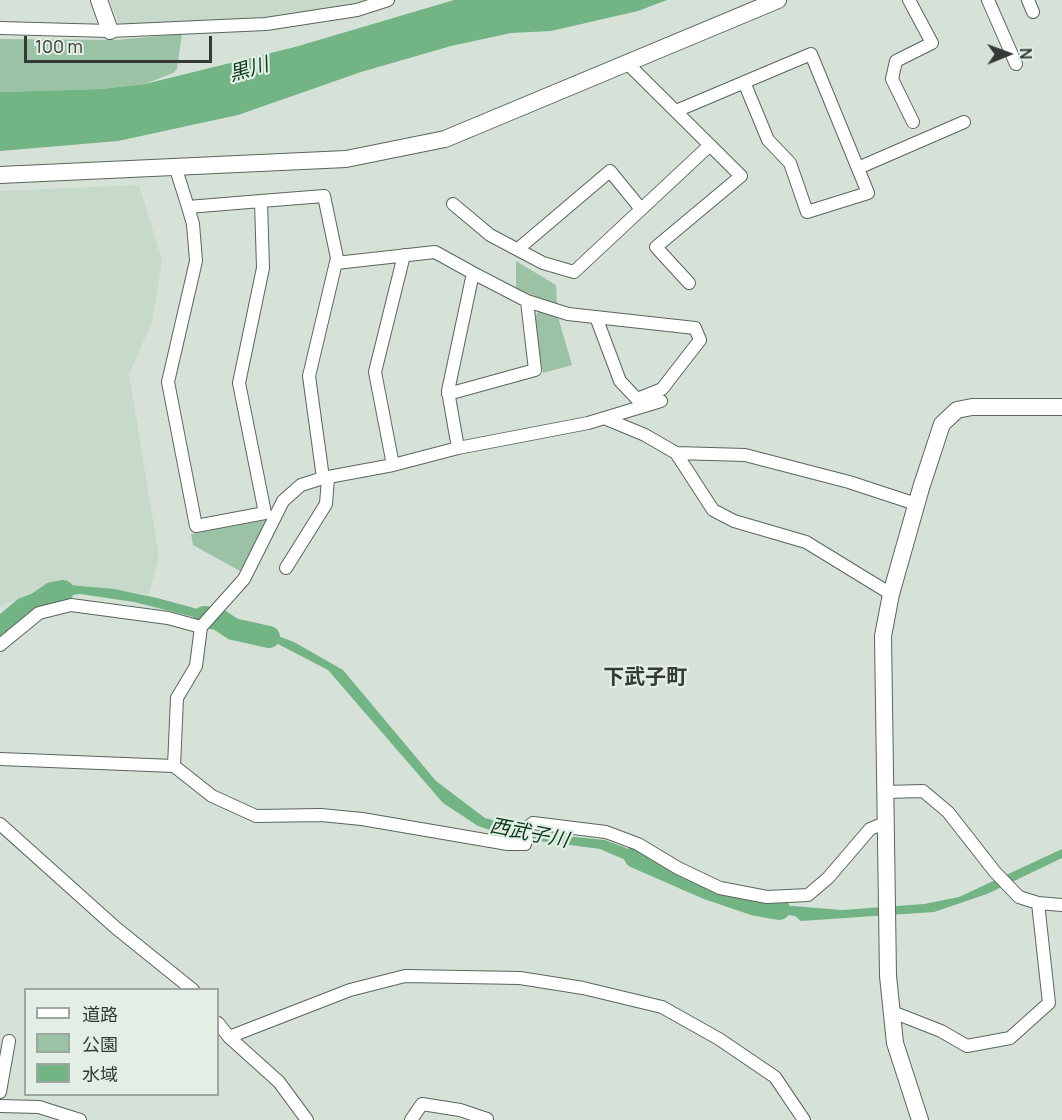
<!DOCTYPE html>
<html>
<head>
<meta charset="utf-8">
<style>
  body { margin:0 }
  #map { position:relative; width:1062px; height:1120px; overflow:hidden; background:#d6e2d8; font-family:Manrope,"Noto Sans JP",sans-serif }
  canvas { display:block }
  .legend { position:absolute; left:24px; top:988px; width:195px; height:108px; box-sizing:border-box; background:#e3efe5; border:2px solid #9da79f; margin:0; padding:8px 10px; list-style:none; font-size:18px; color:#353a36 }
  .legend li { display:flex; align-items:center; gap:12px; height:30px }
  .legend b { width:30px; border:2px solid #9da79f }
  .north { position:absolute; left:978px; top:24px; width:60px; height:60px; -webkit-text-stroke:4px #e3efe5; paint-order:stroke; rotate:89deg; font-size:16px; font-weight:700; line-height:24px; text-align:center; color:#353a36 }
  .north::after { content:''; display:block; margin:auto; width:21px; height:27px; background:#353a36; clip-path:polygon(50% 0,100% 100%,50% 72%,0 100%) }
  .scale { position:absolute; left:24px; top:36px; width:188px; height:27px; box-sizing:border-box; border:3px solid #353a36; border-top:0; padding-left:8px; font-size:18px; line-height:21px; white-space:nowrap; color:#353a36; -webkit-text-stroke:4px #e3efe5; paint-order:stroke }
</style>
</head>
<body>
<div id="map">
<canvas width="1062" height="1120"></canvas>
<ul class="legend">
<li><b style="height:8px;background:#fff"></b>道路</li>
<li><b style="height:16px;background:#9cc2a5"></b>公園</li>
<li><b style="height:16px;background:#73b485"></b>水域</li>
</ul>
<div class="north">N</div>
<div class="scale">100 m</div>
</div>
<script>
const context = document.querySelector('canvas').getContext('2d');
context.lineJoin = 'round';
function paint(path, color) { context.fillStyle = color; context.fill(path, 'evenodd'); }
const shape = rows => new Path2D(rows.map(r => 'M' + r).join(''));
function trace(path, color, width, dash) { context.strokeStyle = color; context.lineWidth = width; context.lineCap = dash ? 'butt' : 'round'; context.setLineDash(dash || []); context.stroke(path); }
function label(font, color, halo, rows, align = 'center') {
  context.font = font + ' Manrope,"Noto Sans JP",sans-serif'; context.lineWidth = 4.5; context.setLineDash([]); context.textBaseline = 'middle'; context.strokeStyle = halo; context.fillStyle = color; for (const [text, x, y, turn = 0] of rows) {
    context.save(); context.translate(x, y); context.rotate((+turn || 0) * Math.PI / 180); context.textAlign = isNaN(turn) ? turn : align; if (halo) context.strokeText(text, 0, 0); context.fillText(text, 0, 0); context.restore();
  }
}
const built = shape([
  [110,0,380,0,262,24,120,27],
  [139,185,162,260,152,322,129,374,159,556,149,594,59,585,0,606,0,191]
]);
const green = shape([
  [182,34,177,69,173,73,145,84,101,89,0,92,0,39,116,40],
  [516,261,556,285,557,306,516,288],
  [539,311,558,317,572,365,543,373,532,321],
  [267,520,240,571,193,545,191,534]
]);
const water = shape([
  [454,0,667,0,638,11,551,31,511,33,451,46,361,72,238,115,118,141,0,151,0,92,101,89,145,84,295,47],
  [69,585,114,589,157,598,231,618,294,642,343,670,436,781,485,818,546,834,605,840,626,848,700,889,723,896,744,902,842,910,924,904,959,897,1062,849,1062,858,987,894,934,912,801,921,795,916,756,911,710,900,681,889,660,875,600,849,510,837,478,826,443,803,328,670,276,643,218,623,134,602,80,594,60,596,24,608,11,616,0,628,0,614,18,599,44,589]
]);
const river = shape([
  [204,617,218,619,233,629,269,637],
  [0,637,28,610,52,593,63,591],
  [635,857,706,888,756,905,779,909]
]);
const street = shape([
  [909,0,932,43,896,61,892,79,913,122],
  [988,0,1016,64],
  [1028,0,1033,12],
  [0,28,110,31,266,24,357,10,388,0],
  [627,63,741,176,656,247,689,283],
  [676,111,811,54,868,193,807,212,790,163,768,140,744,82],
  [175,166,188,207,193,224,196,261,168,382,196,526,265,513,239,383,263,268,261,201,188,207],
  [858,168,964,122],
  [453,204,490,235,543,263,574,272,710,145],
  [518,249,610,171,641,209],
  [336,263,435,252,473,273,448,391,458,448,393,465,375,372,404,255],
  [527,301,568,314,695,328,700,340,662,389,637,399,620,381,596,317],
  [448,394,535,370,527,301,473,273],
  [604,418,645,435,676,453,745,455,849,482,916,504],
  [458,448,588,423,661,401],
  [676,453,713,510,734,521,806,542,891,594],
  [323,478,393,465],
  [286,568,326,504,328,478],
  [0,645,39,613,71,605,168,618,201,627],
  [0,759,174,766,212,796,256,816,321,815,362,819,508,844,525,844,529,826,533,823,606,832,638,844,678,868,720,888,767,897,808,895,828,878,870,829,885,823],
  [174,766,177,698,196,666,201,627,244,579,283,501,301,485,323,478,309,376,337,258,324,196,261,201],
  [885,792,923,791,948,812,995,872,1019,897,1038,903,1062,905],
  [0,824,116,928,193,990],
  [890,1011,941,1031,967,1046,1010,1038,1049,1003,1038,903],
  [218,1023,229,1037,279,1082,307,1120],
  [229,1037,350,990,405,976,520,978,583,988,662,1007,719,1039,775,1077,804,1120],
  [0,1092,9,1041],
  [0,1106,39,1107,80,1120],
  [411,1120,422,1104,460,1110,487,1119]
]);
const secondary = shape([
  [99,0,110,31],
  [0,175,346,159,445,139,778,0],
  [920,1120,895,1043,888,976,883,636,891,594,921,488,942,424,957,410,972,407,1062,407]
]);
const waterNames = [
  ["黒川",249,70,-16],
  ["西武子川",529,834,11]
];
const quarterNames = [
  ["下武子町",645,678]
];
paint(built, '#c6d9ca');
paint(green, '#9cc2a5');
paint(water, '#73b485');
trace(river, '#73b485', 22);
trace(street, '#5a655c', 14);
trace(secondary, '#5a655c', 18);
trace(street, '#fff', 12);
trace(secondary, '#fff', 16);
label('italic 20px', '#093c1e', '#e3efe5', waterNames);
label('bold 21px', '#353a36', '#e3efe5', quarterNames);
</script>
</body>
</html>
